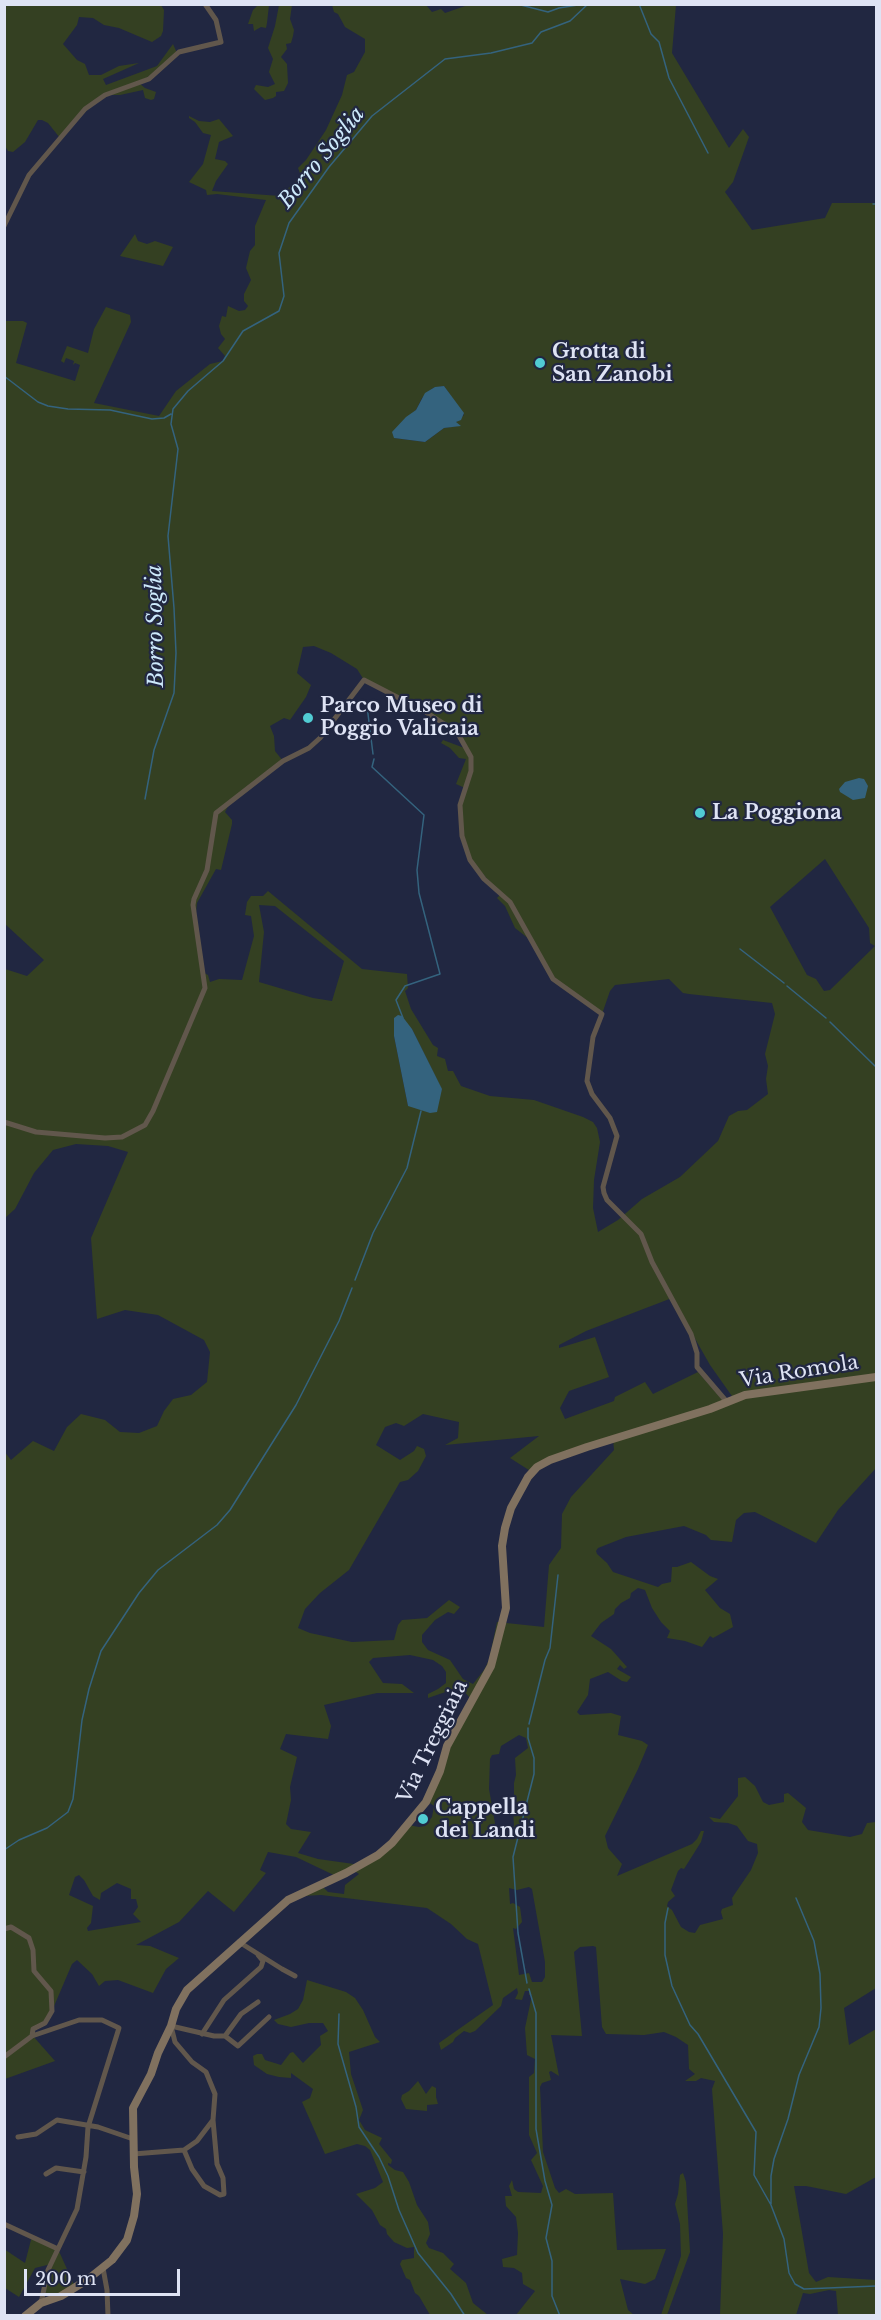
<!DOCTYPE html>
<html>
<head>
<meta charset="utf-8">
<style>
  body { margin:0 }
  #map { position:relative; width:881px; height:2320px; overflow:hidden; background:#212741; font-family:"Libre Baskerville",serif }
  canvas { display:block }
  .frame { position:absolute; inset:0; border:6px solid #dee3f4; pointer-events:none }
  .scale { position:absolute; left:24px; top:2269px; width:156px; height:27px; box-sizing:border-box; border:3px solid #dee3f4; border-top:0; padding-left:8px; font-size:18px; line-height:21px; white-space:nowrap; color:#dee3f4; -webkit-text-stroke:4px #212741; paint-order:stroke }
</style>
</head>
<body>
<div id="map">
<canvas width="881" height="2320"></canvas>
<div class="frame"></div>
<div class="scale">200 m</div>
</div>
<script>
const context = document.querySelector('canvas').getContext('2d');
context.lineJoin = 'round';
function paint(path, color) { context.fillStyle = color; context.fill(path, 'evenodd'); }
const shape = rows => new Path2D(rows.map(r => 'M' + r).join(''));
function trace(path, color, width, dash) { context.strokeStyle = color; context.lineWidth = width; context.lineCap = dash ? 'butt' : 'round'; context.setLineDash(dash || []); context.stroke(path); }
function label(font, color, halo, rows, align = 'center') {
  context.font = font + ' "Libre Baskerville",serif'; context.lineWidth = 4.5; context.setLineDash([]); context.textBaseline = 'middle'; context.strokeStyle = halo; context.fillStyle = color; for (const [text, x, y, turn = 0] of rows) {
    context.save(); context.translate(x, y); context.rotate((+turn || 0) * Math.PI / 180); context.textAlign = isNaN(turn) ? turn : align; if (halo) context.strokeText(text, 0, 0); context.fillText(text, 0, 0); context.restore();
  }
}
const green = shape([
  [471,4,676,5,672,53,729,148,743,129,749,137,733,182,725,192,752,230,825,218,832,203,876,203,876,1468,838,1510,816,1543,755,1512,744,1513,736,1520,732,1542,711,1540,706,1535,684,1526,626,1537,598,1548,596,1551,597,1554,607,1563,613,1572,658,1587,662,1584,671,1582,672,1567,677,1567,691,1562,710,1576,718,1579,705,1590,720,1608,730,1614,733,1627,713,1638,710,1636,702,1647,685,1641,667,1638,670,1631,661,1622,652,1608,645,1590,638,1588,631,1593,630,1598,621,1603,615,1609,614,1614,601,1623,591,1636,611,1649,627,1667,624,1669,620,1665,617,1669,631,1677,627,1682,622,1681,608,1672,590,1679,588,1695,577,1712,580,1715,611,1713,621,1716,618,1735,642,1741,648,1745,638,1769,605,1836,608,1848,622,1864,617,1876,692,1844,697,1839,701,1831,704,1831,701,1842,684,1869,681,1868,678,1871,671,1890,675,1896,668,1902,667,1906,672,1910,681,1927,689,1932,695,1933,700,1925,723,1919,721,1912,722,1909,733,1905,732,1898,751,1870,758,1853,757,1844,748,1841,737,1826,728,1823,714,1822,709,1817,720,1819,738,1796,738,1778,745,1777,755,1786,763,1802,769,1805,784,1802,784,1794,788,1793,806,1808,802,1822,808,1830,850,1837,862,1834,867,1823,876,1822,876,1819,876,1988,844,2008,849,2045,876,2029,876,2177,846,2194,806,2186,794,2186,809,2273,816,2282,828,2277,876,2280,876,2315,838,2315,836,2291,829,2290,810,2294,803,2293,796,2315,720,2315,723,2234,712,2089,715,2081,701,2078,696,2081,685,2081,695,2074,689,2069,688,2045,676,2037,664,2032,644,2035,606,2034,602,2027,596,1947,593,1946,580,1947,574,1952,582,2036,551,2035,559,2076,551,2071,549,2072,551,2080,542,2083,540,2087,543,2152,555,2188,559,2193,566,2189,575,2194,613,2193,617,2250,666,2249,655,2279,645,2284,620,2279,628,2310,634,2315,516,2315,535,2291,523,2284,522,2273,514,2268,503,2267,502,2259,517,2255,518,2233,516,2217,506,2206,505,2196,512,2196,509,2186,512,2180,514,2189,518,2192,541,2193,543,2186,531,2160,537,2153,529,2135,529,2077,534,2073,535,2059,527,2055,525,2028,532,1995,529,1995,529,1991,525,1991,522,2000,515,1999,518,1993,517,1988,503,1998,501,2006,475,2031,470,2033,464,2031,455,2038,453,2042,441,2050,439,2043,493,2005,478,1944,467,1939,451,1924,427,1908,321,1895,303,1896,322,1886,328,1892,344,1894,345,1885,359,1874,353,1870,338,1877,296,1857,268,1852,260,1870,266,1873,234,1912,208,1891,179,1922,136,1945,150,1946,179,1958,166,1969,153,1993,118,1980,105,1981,99,1986,92,1974,77,1960,72,1964,49,2018,36,2027,33,2036,55,2061,5,2079,4,1451,11,1460,33,1441,54,1451,67,1427,81,1414,105,1420,120,1432,139,1433,157,1426,164,1411,173,1399,191,1395,207,1382,210,1352,204,1340,158,1315,125,1310,97,1319,91,1238,128,1152,108,1146,76,1144,53,1150,34,1173,15,1209,5,1218,5,969,27,976,44,960,5,924,5,321,23,321,27,323,16,363,75,381,80,365,75,363,73,365,74,361,66,358,64,363,61,361,67,346,88,353,94,329,106,307,130,315,131,322,94,403,159,416,176,391,210,364,223,361,225,356,218,348,225,339,221,334,219,326,222,316,226,317,228,306,239,311,245,310,248,306,244,301,244,294,251,280,246,268,250,251,255,245,255,226,266,200,217,194,207,195,206,190,189,182,203,164,211,135,203,133,195,122,189,118,189,116,199,121,210,122,219,119,233,136,219,142,215,159,225,161,228,164,216,181,212,191,280,196,301,176,298,168,306,160,326,130,342,95,347,75,354,72,365,52,365,39,345,27,338,14,334,12,332,5,426,5,432,12,441,9,445,13],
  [444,386,464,415,456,422,457,426,444,428,425,442,394,438,397,428,416,410,422,398,433,388],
  [314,646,331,653,357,669,364,680,457,732,467,749,443,740,441,743,450,748,459,758,466,759,456,784,465,788,460,805,462,836,470,860,501,894,497,898,505,906,515,928,529,939,553,979,602,1014,610,991,615,985,669,979,683,993,689,994,772,1003,775,1014,765,1054,768,1066,766,1079,768,1094,747,1110,738,1111,729,1116,718,1141,680,1177,642,1199,618,1220,598,1232,593,1208,594,1180,600,1142,597,1128,593,1122,583,1117,534,1100,490,1096,461,1086,453,1071,448,1071,445,1059,437,1056,438,1048,433,1045,411,1009,405,991,408,988,407,974,362,969,268,891,263,896,251,896,247,902,245,915,251,916,254,936,242,980,219,979,210,982,208,975,204,973,195,923,197,903,216,869,221,870,232,824,232,820,225,812,232,799,283,761,275,751,274,736,270,726,284,718,290,720,306,697,311,685,297,673,303,647],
  [825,859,869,928,870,943,875,946,830,990,824,991,816,979,807,975,770,907],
  [259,905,275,906,344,961,332,1001,313,998,259,982,264,932],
  [394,1018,412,1029,442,1090,408,1106,394,1036],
  [672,1298,710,1365,734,1399,721,1398,698,1372,653,1394,645,1382,615,1397,614,1401,565,1419,560,1408,569,1391,609,1377,595,1337,559,1348,559,1345,586,1331],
  [423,1414,459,1422,458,1438,445,1445,539,1436,510,1458,532,1472,587,1447,613,1439,614,1450,571,1497,562,1514,561,1548,549,1565,544,1627,497,1622,489,1660,484,1670,473,1684,463,1679,450,1660,428,1650,422,1642,422,1635,435,1620,448,1612,454,1614,460,1607,449,1600,427,1618,402,1620,398,1625,394,1640,352,1642,310,1633,298,1628,305,1609,320,1593,349,1570,400,1482,408,1480,418,1471,426,1456,424,1449,417,1446,414,1451,400,1460,376,1445,385,1427,396,1423,404,1426],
  [410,1655,433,1660,442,1666,446,1672,446,1683,438,1689,428,1694,428,1698,460,1687,471,1699,427,1801,434,1806,432,1817,425,1826,419,1827,408,1825,361,1865,318,1859,298,1853,311,1832,291,1829,286,1824,291,1800,290,1787,297,1757,280,1749,286,1734,328,1739,331,1726,324,1705,377,1693,414,1693,402,1684,383,1683,369,1662,373,1658],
  [519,1735,526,1738,528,1748,515,1758,516,1775,514,1783,514,1802,518,1805,513,1810,514,1826,496,1829,489,1789,490,1759,492,1755,499,1754,501,1746],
  [79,1875,84,1880,93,1896,100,1900,101,1893,117,1883,131,1889,131,1899,136,1899,138,1907,133,1914,141,1922,88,1931,87,1928,91,1923,93,1906,69,1895,75,1877],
  [529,1887,532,1889,545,1962,545,1977,542,1982,532,1982,529,1973,519,1975,513,1928,516,1929,522,1922,520,1907,513,1903,510,1904,509,1888,517,1890],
  [5,5,161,5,164,10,163,31,161,36,152,42,119,28,104,25,93,18,79,17,77,25,63,44,77,60,85,64,89,75,101,75,119,66,139,63,103,79,106,85,157,66,173,44,177,53,168,63,139,83,145,88,156,92,154,99,151,100,145,98,143,90,120,95,105,95,99,98,60,138,48,123,42,120,38,120,25,142,13,152,8,151,5,146],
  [258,5,269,5,267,23,266,28,261,27,254,31,253,24,248,24,253,10],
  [279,5,292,5,290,19,294,30,293,36,291,43,286,44,287,49,281,57,287,64,288,83,284,91,276,92,276,96,273,98,265,100,254,89,256,85,268,87,275,84,269,72,273,59,268,48,275,26],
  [135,234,138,241,147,244,155,241,173,247,163,266,120,256],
  [307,1980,346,1992,355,1998,363,2010,375,2037,380,2042,349,2052,351,2074,363,2110,359,2120,365,2130,382,2138,379,2144,392,2160,391,2164,388,2163,388,2165,395,2170,403,2172,409,2182,417,2205,428,2222,430,2234,426,2243,429,2248,443,2253,454,2264,450,2269,466,2283,473,2303,488,2315,430,2315,419,2296,415,2293,410,2280,406,2278,400,2264,402,2260,414,2258,414,2247,407,2248,394,2242,387,2234,386,2229,380,2225,372,2210,356,2194,375,2188,383,2182,370,2150,365,2146,357,2144,325,2154,302,2102,310,2098,313,2089,291,2073,291,2078,279,2077,267,2074,254,2065,253,2056,257,2054,262,2054,265,2060,281,2065,290,2053,293,2052,303,2063,321,2045,320,2036,328,2031,323,2023,309,2023,291,2027,278,2024,274,2020,290,2014,298,2009,303,2000],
  [418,2081,426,2094,432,2086,436,2088,436,2097,438,2104,427,2105,427,2111,406,2109,401,2099,402,2095,409,2091],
  [683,2173,686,2182,690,2252,667,2315,661,2315,681,2256,680,2224,675,2204,678,2194,680,2175],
  [32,2236,58,2249,75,2287,61,2296,48,2295,43,2290,51,2264,35,2268,19,2297,5,2288,4,2249,25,2263]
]);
const water = shape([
  [444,386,464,413,461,420,456,422,461,426,444,428,425,442,394,438,392,432,406,417,416,410,425,393,435,387],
  [859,778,864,779,868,786,865,798,853,800,840,792,839,789,845,782],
  [398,1015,402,1016,412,1029,442,1089,437,1112,430,1113,408,1106,394,1036,394,1018]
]);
const stream = shape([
  [517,4,548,12,559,8,584,4],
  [639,4,651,34,659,42,669,78,708,153],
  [873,204,876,204],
  [4,376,38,402,48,406,68,409,110,410,152,419,164,418,171,414],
  [367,706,373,754],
  [374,759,372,767,424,815,417,870,419,893,440,974,405,986,396,1000,403,1018],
  [145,799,154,750,174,693,176,653,174,608,168,536,178,449,171,424,173,409,188,391,223,361,243,331,279,311,284,296,279,253,289,223,329,167,372,116,445,59,491,53,532,43,541,32,570,21,588,4],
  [740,949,784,983],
  [787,986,826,1018],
  [830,1022,876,1067],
  [355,1280,373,1233,407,1168,421,1111],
  [529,1724,545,1660,550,1648,558,1575],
  [4,1850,19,1840,47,1828,68,1812,73,1799,82,1720,89,1689,101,1651,139,1593,158,1570,217,1525,230,1510,296,1405,339,1321,352,1288],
  [668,1908,665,1923,665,1955,672,1986,690,2025,698,2034,756,2132,754,2175,771,2205,784,2239,789,2273,795,2284,804,2289,876,2286],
  [527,1983,518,1933,513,1857,534,1774,534,1758,528,1738,528,1728],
  [529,1989,536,2013,536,2129,545,2181,552,2205,546,2238,552,2261,552,2296,560,2316],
  [339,2014,338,2044,356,2107,359,2127,379,2157,388,2176,399,2210,418,2253,451,2294,465,2316],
  [771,2204,771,2176,774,2159,788,2119,799,2075,819,2027,821,2008,820,1974,814,1941,796,1898]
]);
const street = shape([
  [4,226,29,175,85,109,105,95,149,79,179,52,221,42,216,20,205,4],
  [4,1122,36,1132,105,1138,122,1137,145,1125,153,1111,205,988,193,905,194,899,207,870,216,813,283,761,309,748,320,738,364,680,424,711,457,732,471,757,471,771,460,805,462,836,470,860,484,879,510,902,553,979,602,1014,593,1037,587,1081,592,1094,610,1118,617,1136,603,1187,604,1193,607,1200,641,1234,652,1262,691,1334,697,1353,697,1367,727,1402],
  [4,1929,11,1927,29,1938,33,1950,34,1971,51,1991,52,2011,45,2023,33,2029,32,2036],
  [239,1942,282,1969,295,1976],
  [202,2034,224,2000,261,1967,263,1961,258,1955],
  [225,2036,241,2014,258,2002],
  [4,2057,32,2036,79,2020,102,2020,119,2028,88,2127,86,2157,77,2209,48,2270,41,2303],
  [18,2137,36,2134,57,2120,98,2127,133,2139],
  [184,2150,197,2141,213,2120],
  [133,2154,184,2150,192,2169,204,2186,220,2195,224,2194,223,2178,217,2164,213,2120,215,2094,206,2072,192,2062,175,2042,171,2026,214,2036,225,2036,238,2046,269,2017],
  [46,2174,56,2168,84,2172],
  [4,2224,58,2249],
  [103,2268,107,2290,108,2316]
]);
const secondary = shape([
  [25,2316,41,2303,61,2296,87,2280,112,2260,127,2240,134,2216,137,2194,134,2167,133,2108,151,2074,158,2053,171,2026,176,2009,187,1990,288,1900,346,1873,378,1855,392,1843,426,1802,440,1771,447,1746,491,1666,506,1608,502,1546,505,1528,511,1508,528,1477,537,1467,550,1460,587,1447,710,1409,745,1395,876,1377]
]);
const markers = [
  [540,363,6,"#51ccd3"],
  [308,718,6,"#51ccd3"],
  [700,813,6,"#51ccd3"],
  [423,1819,6,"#51ccd3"]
];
const poiNames = [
  ["Grotta di",552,352],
  ["San Zanobi",552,375],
  ["Parco Museo di",320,706],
  ["Poggio Valicaia",320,729],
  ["La Poggiona",712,813],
  ["Cappella",435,1808],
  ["dei Landi",435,1831]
];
const streetNames = [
  ["Via Romola",799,1372,-9],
  ["Via Treggiaia",433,1742,-64]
];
const waterNames = [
  ["Borro Soglia",322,158,-51],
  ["Borro Soglia",156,626,-91]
];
paint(green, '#344022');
paint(water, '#34637e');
trace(stream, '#34637e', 1.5);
trace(street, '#61574c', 5);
trace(secondary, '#80715f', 8);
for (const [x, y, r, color] of markers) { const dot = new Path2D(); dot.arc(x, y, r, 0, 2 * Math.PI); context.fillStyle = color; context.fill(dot); trace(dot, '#212741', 2); }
label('bold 20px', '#dee3f4', '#212741', poiNames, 'left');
label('20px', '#dee3f4', '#212741', streetNames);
label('italic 21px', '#cde9fb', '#212741', waterNames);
</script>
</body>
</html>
